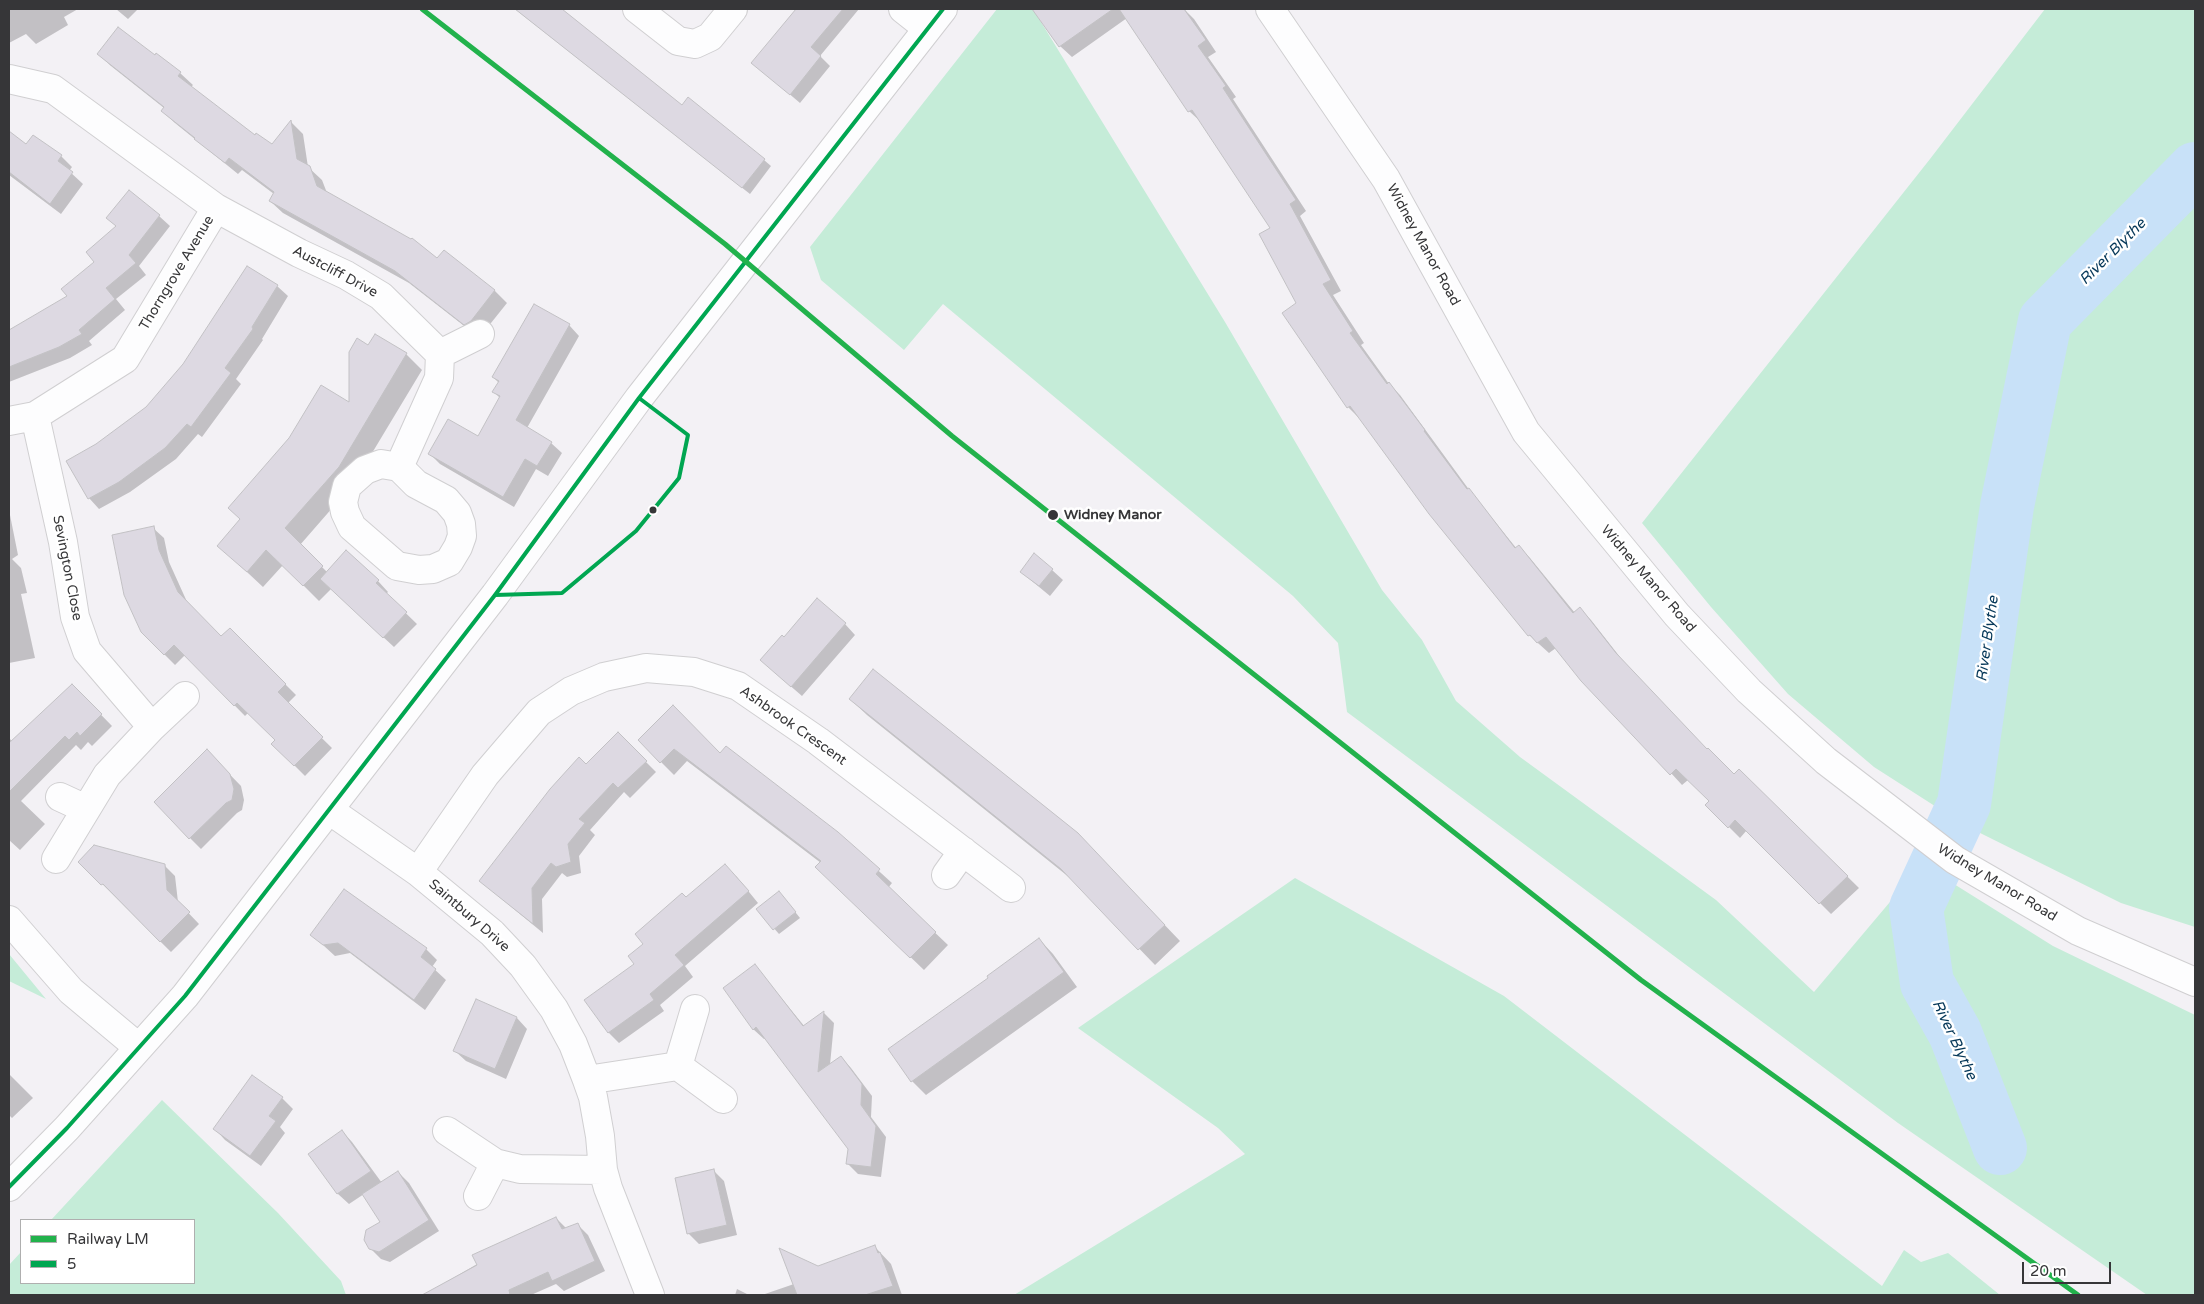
<!DOCTYPE html>
<html>
<head>
<meta charset="utf-8">
<style>
  body { margin:0 }
  #map { position:relative; width:2204px; height:1304px; overflow:hidden; background:#f3f1f5; font-family:"Varela Round",sans-serif }
  canvas { display:block }
  .frame { position:absolute; inset:0; border:10px solid #363638; pointer-events:none }
  .legend { position:absolute; left:20px; top:1219px; width:175px; height:65px; box-sizing:border-box; background:#fff; border:1px solid #afafaf; margin:0; padding:6px 9px; list-style:none; font-size:15px; color:#363638 }
  .legend li { display:flex; align-items:center; gap:10px; height:25px }
  .legend b { width:25px; border:1px solid #afafaf }
  .scale { position:absolute; left:2022px; top:1262px; width:89px; height:22px; box-sizing:border-box; border:2px solid #363638; border-top:0; padding-left:6px; font-size:15px; line-height:18px; white-space:nowrap; color:#363638; -webkit-text-stroke:4px #fff; paint-order:stroke }
</style>
</head>
<body>
<div id="map">
<canvas width="2204" height="1304"></canvas>
<div class="frame"></div>
<ul class="legend">
<li><b style="height:6px;background:#22b24c"></b>Railway LM</li>
<li><b style="height:6px;background:#00a651"></b>5</li>
</ul>
<div class="scale">20 m</div>
</div>
<script>
const context = document.querySelector('canvas').getContext('2d');
context.lineJoin = 'round';
function paint(path, color) { context.fillStyle = color; context.fill(path, 'evenodd'); }
const shape = rows => new Path2D(rows.map(r => 'M' + r).join(''));
function trace(path, color, width, dash) { context.strokeStyle = color; context.lineWidth = width; context.lineCap = dash ? 'butt' : 'round'; context.setLineDash(dash || []); context.stroke(path); }
function label(font, color, halo, rows, align = 'center') {
  context.font = font + ' "Varela Round",sans-serif'; context.lineWidth = 5; context.setLineDash([]); context.textBaseline = 'middle'; context.strokeStyle = halo; context.fillStyle = color; for (const [text, x, y, turn = 0] of rows) {
    context.save(); context.translate(x, y); context.rotate((+turn || 0) * Math.PI / 180); context.textAlign = isNaN(turn) ? turn : align; if (halo) context.strokeText(text, 0, 0); context.fillText(text, 0, 0); context.restore();
  }
}
const green = shape([
  [997,9,1033,9,1225,322,1382,590,1422,640,1456,701,1520,757,1716,900,1814,992,1922,864,2053,946,2195,1015,2195,1295,2147,1295,1898,1123,1347,712,1338,643,1293,596,943,304,904,350,821,280,810,247],
  [2045,9,2195,9,2195,927,2121,903,1966,826,1874,767,1788,694,1711,607,1642,523,1930,159],
  [1295,878,1504,996,1882,1286,1904,1250,1921,1262,1948,1253,2000,1295,1014,1295,1245,1154,1218,1128,1078,1028],
  [9,954,46,999,9,981],
  [162,1100,278,1213,341,1281,346,1295,9,1295,9,1265,21,1252,21,1283,194,1283,194,1220,51,1220]
]);
const shadow = shape([
  [9,9,78,9,64,17,68,25,36,44,26,34,9,43],
  [116,9,138,9,128,19],
  [515,9,559,9,682,107,764,160,771,166,750,194],
  [798,9,859,9,820,56,830,66,800,103,753,63],
  [1047,9,1176,9,1178,11,1184,9,1194,19,1216,52,1208,57,1236,97,1233,99,1306,211,1300,216,1341,291,1333,295,1364,343,1361,345,1389,384,1400,395,1470,491,1517,549,1519,547,1530,558,1575,613,1580,609,1591,620,1627,666,1707,751,1734,775,1739,770,1859,888,1831,914,1747,830,1740,838,1707,805,1710,801,1688,780,1682,785,1556,648,1549,653,1529,635,1473,568,1392,462,1360,417,1359,418,1348,407,1298,304,1272,229,1201,122,1189,111,1127,18,1072,57,1060,46,1038,15],
  [98,54,155,57,180,73,193,85,191,87,255,137,272,146,291,122,303,134,308,167,322,180,327,193,437,260,444,252,495,291,507,303,483,333,477,336,409,283,283,213,270,201,274,194,242,170,238,174,175,123,162,111,164,108,111,66],
  [9,133,26,146,34,136,61,156,72,167,69,171,83,184,61,214,9,175],
  [159,216,170,226,139,266,146,275,116,299,125,310,89,341,92,345,70,358,9,382,9,326,10,330,69,297,96,262,117,227,108,218],
  [277,286,288,296,262,339,263,340,236,379,241,384,202,437,198,434,176,459,130,492,99,509,89,498,96,445,147,408],
  [569,325,579,336,527,428,551,443,562,453,548,476,536,469,514,507,440,464,430,454,479,438,500,398,494,392,499,383,493,377],
  [368,347,406,354,422,370,354,483,300,545,327,572,378,581,388,592,386,594,417,624,394,647,331,589,319,601,283,565,263,587,219,546,350,405],
  [9,510,18,555,12,559,21,568,27,593,21,594,35,658,9,663],
  [153,528,164,538,169,562,188,604,221,638,241,640,296,695,287,704,332,748,305,776,273,744,277,740,249,712,245,716,185,655,175,665,142,632],
  [1052,570,1063,580,1050,596,1021,572],
  [845,624,855,635,802,696,772,670,784,638],
  [72,685,112,726,92,746,88,742,81,750,76,745,21,801,45,824,20,850,9,840,9,738,12,741],
  [850,699,1094,851,1180,941,1155,965,1075,882,867,715],
  [618,734,656,772,630,798,624,792,590,830,595,835,579,856,581,873,567,877,562,873,542,899,543,933,480,881,586,765],
  [639,740,721,755,837,833,892,883,888,888,948,945,924,970,830,880,821,863,687,761,674,775],
  [207,751,241,786,244,800,242,810,237,813,201,849,190,838,180,776],
  [80,862,164,865,175,876,178,902,199,924,171,952],
  [736,876,758,903,685,966,693,977,660,1005,664,1011,619,1043,609,1033,586,1000,636,964,645,944],
  [345,891,426,949,437,960,432,967,446,980,425,1010,350,953,335,956,312,935],
  [784,898,800,918,779,934,758,910],
  [1039,939,1053,954,1077,987,926,1095,912,1081,990,978],
  [755,966,805,1027,824,1013,834,1023,830,1065,841,1057,851,1068,872,1096,871,1117,886,1137,881,1177,858,1174,848,1164,849,1149,766,1038,764,1039,753,1029],
  [476,1001,517,1018,527,1029,506,1079,466,1061,455,1051],
  [9,1074,33,1098,12,1118,9,1115],
  [282,1098,293,1109,280,1127,285,1133,261,1166,225,1140,215,1129],
  [342,1131,352,1142,382,1183,398,1172,409,1183,439,1231,390,1262,381,1259,370,1248,381,1222,364,1194,349,1204,338,1194,310,1154],
  [714,1171,724,1181,737,1235,699,1244,688,1233],
  [556,1218,567,1229,577,1224,588,1235,605,1271,564,1291,556,1284,531,1295,424,1295],
  [875,1247,891,1264,902,1295,762,1295,794,1284,818,1267],
  [737,1289,749,1295,735,1295]
]);
const river = shape([
  [2000,1148,1955,1033,1927,983,1916,908,1964,804,2007,506,2045,321,2195,169]
]);
const building = shape([
  [515,9,562,9,682,105,688,97,765,159,742,188,515,9],
  [796,9,843,9,811,47,821,56,790,95,751,63,796,9],
  [1032,9,1113,9,1059,47,1032,9],
  [1119,9,1184,9,1206,40,1198,46,1226,86,1223,88,1296,200,1290,204,1331,280,1323,284,1353,331,1350,333,1387,384,1389,382,1425,430,1424,431,1467,489,1469,488,1515,548,1519,545,1573,613,1580,607,1616,653,1707,749,1708,748,1734,774,1739,769,1848,876,1819,904,1735,820,1728,828,1705,805,1709,801,1676,769,1670,775,1581,681,1546,637,1537,643,1530,635,1528,636,1429,514,1350,406,1347,408,1282,313,1296,303,1259,234,1270,228,1192,110,1188,112,1119,9],
  [118,27,155,55,156,53,181,72,178,76,255,135,256,133,272,144,291,120,297,159,310,166,317,186,411,239,412,238,437,258,444,250,495,290,471,321,464,325,395,271,269,201,274,192,229,158,225,163,194,139,195,138,161,111,164,107,97,54,118,27],
  [9,131,26,144,33,135,62,155,58,161,73,172,50,204,9,172,9,131],
  [129,190,160,215,129,255,136,263,106,288,115,299,79,330,82,334,59,347,9,367,9,330,67,296,61,289,94,262,86,252,116,226,106,218,129,190],
  [247,266,278,285,252,327,253,329,225,368,231,373,191,427,187,424,165,448,119,482,88,499,66,461,96,444,146,407,183,364,247,266],
  [534,304,570,324,516,420,552,442,537,466,525,459,503,497,428,454,448,419,478,436,500,396,492,392,499,381,492,377,534,304],
  [375,334,407,353,339,467,285,528,323,566,303,586,266,550,247,572,217,546,240,519,228,508,289,438,321,385,349,402,349,352,357,338,368,345,375,334],
  [154,526,159,550,178,592,221,636,230,628,286,684,278,692,323,737,294,766,271,744,275,740,237,703,234,706,174,645,164,655,141,632,124,595,112,535,154,526],
  [346,550,379,580,376,583,407,612,383,638,320,579,346,550],
  [1034,553,1053,569,1039,586,1020,572,1034,553],
  [817,598,846,623,791,687,760,660,782,635,784,637,817,598],
  [873,669,1078,833,1165,925,1138,950,1061,869,849,699,873,669],
  [72,684,102,714,80,736,77,732,69,740,65,736,9,792,9,743,72,684],
  [673,705,720,753,726,746,838,832,880,869,876,874,936,932,910,958,815,867,821,861,674,749,660,763,638,740,673,705],
  [618,732,647,761,618,788,613,783,579,819,585,823,568,844,571,862,556,867,551,863,532,888,533,924,479,881,550,789,579,757,586,764,618,732],
  [207,749,230,774,234,789,232,800,226,803,189,839,154,802,207,749],
  [94,845,165,864,167,890,190,912,160,942,103,884,101,885,78,862,94,845],
  [725,864,749,891,675,955,684,965,650,994,654,1000,608,1033,584,1000,634,964,628,956,643,944,635,934,682,893,686,897,725,864],
  [344,889,427,948,421,957,436,969,414,1000,338,943,323,945,310,935,344,889],
  [779,891,796,912,773,930,756,909,779,891],
  [1039,938,1064,972,911,1082,888,1049,988,978,987,976,1039,938],
  [755,964,803,1026,824,1011,818,1072,841,1056,862,1084,861,1105,876,1126,871,1167,846,1164,848,1149,756,1027,753,1030,723,988,755,964],
  [476,999,517,1017,495,1069,453,1051,476,999],
  [252,1075,283,1097,269,1116,276,1121,250,1156,213,1129,252,1075],
  [342,1130,371,1171,337,1194,308,1154,342,1130],
  [714,1169,727,1225,687,1234,675,1178,714,1169],
  [398,1171,429,1220,379,1252,369,1249,364,1240,366,1230,380,1222,362,1194,398,1171],
  [556,1217,562,1229,578,1223,595,1261,552,1281,548,1272,509,1290,510,1295,422,1295,477,1265,472,1255,556,1217],
  [875,1245,878,1253,880,1252,893,1286,865,1295,797,1295,779,1248,818,1266,875,1245]
]);
const minor = shape([
  [637,9,678,41,695,44,710,37,733,9],
  [903,9,927,28],
  [1270,9,1386,179,1526,432,1677,615,1749,691,1826,761,1955,860,2078,931,2195,982],
  [9,79,53,89,216,208,125,359,35,416,9,421],
  [216,208,299,253,346,275,381,296,440,354,439,378,399,467,416,484,446,500,457,513,461,524,462,536,458,547,449,562,433,569,419,570,397,566,352,527,345,512,343,502,347,486,365,470,381,464,399,467],
  [440,354,480,334],
  [35,416,63,542,75,617,87,651,152,727,107,775,56,859],
  [152,727,185,696],
  [60,797,86,809],
  [329,810,418,872,492,933,523,966,554,1009,573,1044,587,1080,593,1097,600,1136,603,1170,608,1188,650,1295],
  [418,872,485,775,539,712,571,691,604,677,646,668,694,672,738,686,818,741,1011,888],
  [946,875,963,851],
  [9,920,71,991,138,1047],
  [678,1066,723,1099],
  [587,1080,678,1066,695,1009],
  [447,1131,495,1163,520,1169,603,1170],
  [9,1187,67,1128,185,996,495,595,639,398,943,9],
  [478,1196,495,1163]
]);
const bus1 = shape([
  [495,595,562,593,636,531,679,478,688,435,639,398],
  [9,1187,67,1128,185,996,495,595,639,398,943,9]
]);
const rail1 = shape([
  [422,9,725,244,952,436,1641,980,2078,1295]
]);
const markers = [
  [653,510,4.5,"#363638"],
  [1053,515,6,"#363638"]
];
const streetNames = [
  ["Widney Manor Road",1423,245,61],
  ["Austcliff Drive",335,272,28],
  ["Thorngrove Avenue",177,273,-59],
  ["Sevington Close",67,568,79],
  ["Widney Manor Road",1648,579,49],
  ["Ashbrook Crescent",793,726,35],
  ["Widney Manor Road",1997,883,31],
  ["Saintbury Drive",469,916,41]
];
const stopNames = [
  ["Widney Manor",1064,515]
];
const waterNames = [
  ["River Blythe",2113,252,-45],
  ["River Blythe",1988,639,-82],
  ["River Blythe",1954,1040,65]
];
paint(green, '#c5ecd8');
paint(shadow, '#0003');
trace(river, '#c8e1f8', 54);
paint(building, '#ddd9e2');
trace(building, '#c2c1c4', 1);
trace(minor, '#d0cfd1', 30);
trace(minor, '#fdfdfe', 28);
trace(bus1, '#00a651', 4);
trace(rail1, '#22b24c', 5);
for (const [x, y, r, color] of markers) { const dot = new Path2D(); dot.arc(x, y, r, 0, 2 * Math.PI); context.fillStyle = color; context.fill(dot); trace(dot, '#fff', 2); }
label('14px', '#363638', '#fff', streetNames);
label('bold 14px', '#363638', '#fff', stopNames, 'left');
label('italic 15px', '#063859', '#fff', waterNames);
</script>
</body>
</html>
